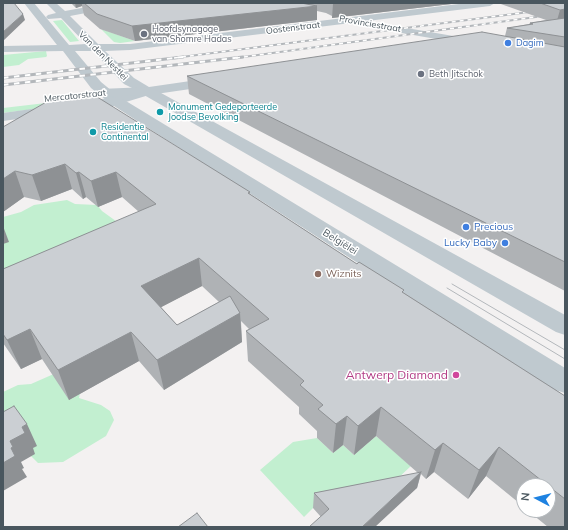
<!DOCTYPE html>
<html>
<head>
<meta charset="utf-8">
<style>
  body { margin:0 }
  #map { position:relative; width:568px; height:530px; overflow:hidden; background:#f3f1f1; font-family:Mulish,sans-serif }
  canvas { display:block }
  .frame { position:absolute; inset:0; border:4px solid #49565e; pointer-events:none }
  .north { position:absolute; left:516px; top:478px; width:40px; height:40px; box-sizing:border-box; background:#fff; border:1px solid #b6bbbf; border-radius:50%; rotate:277deg; font-size:11px; font-weight:700; line-height:16px; text-align:center; color:#49565e }
  .north::after { content:''; display:block; margin:auto; width:14px; height:18px; background:#1e82e1; clip-path:polygon(50% 0,100% 100%,50% 72%,0 100%) }
</style>
</head>
<body>
<div id="map">
<canvas width="568" height="530"></canvas>
<div class="frame"></div>
<div class="north">N</div>
</div>
<script>
const context = document.querySelector('canvas').getContext('2d');
context.lineJoin = 'round';
function paint(path, color) { context.fillStyle = color; context.fill(path, 'evenodd'); }
const shape = rows => new Path2D(rows.map(r => 'M' + r).join(''));
function trace(path, color, width, dash) { context.strokeStyle = color; context.lineWidth = width; context.lineCap = dash ? 'butt' : 'round'; context.setLineDash(dash || []); context.stroke(path); }
function label(font, color, halo, rows, align = 'center') {
  context.font = font + ' Mulish,sans-serif'; context.lineWidth = 3; context.setLineDash([]); context.textBaseline = 'middle'; context.strokeStyle = halo; context.fillStyle = color; for (const [text, x, y, turn = 0] of rows) {
    context.save(); context.translate(x, y); context.rotate((+turn || 0) * Math.PI / 180); context.textAlign = isNaN(turn) ? turn : align; if (halo) context.strokeText(text, 0, 0); context.fillText(text, 0, 0); context.restore();
  }
}
const green = shape([
  [62,20,79,41,70,42,53,21],
  [101,29,135,41,120,43,114,42],
  [46,51,47,56,46,57,28,59,19,65,3,67,3,55],
  [63,101,67,105,3,113,3,108],
  [67,200,75,204,97,205,102,211,120,224,3,270,3,217,21,212,34,205],
  [56,373,82,384,79,398,101,405,110,411,114,420,106,436,63,462,38,463,26,451,3,448,3,392,18,385,31,384],
  [376,436,411,466,380,495,313,508,304,517,260,470,293,442,317,438,333,453,343,445,354,455]
]);
const minor = shape([
  [24,3,34,3,69,45,86,44,61,18,48,19,46,17,48,15,56,13,46,3,56,3,65,11,109,3,128,3,123,6,70,16,98,44,130,44,467,3,495,3,490,6,130,50,105,51,134,78,149,87,218,77,223,78,225,81,223,84,218,85,149,95,116,105,111,104,91,88,63,51,3,52,3,46,57,45,24,3],
  [75,51,93,51,124,84,136,90,118,96,101,82,75,51],
  [371,22,471,39,477,42,471,45,367,27,366,25,367,23,371,22]
]);
const tertiary = shape([
  [147,87,152,88,565,315,565,335,556,332,144,95,100,97,95,96,93,93,95,90,100,89,147,87],
  [116,97,121,98,565,368,565,393,555,390,114,106,3,121,3,113,116,97]
]);
const tram = shape([
  [452,284,565,350],
  [447,288,565,359]
]);
const railFar1 = shape([
  [174,58,529,12],
  [236,58,565,13]
]);
const rail = shape([
  [3,78,183,57],
  [3,85,243,57]
]);
const wall = shape([
  [71,3,460,3,332,18,332,16,326,13,317,11,317,20,135,41,100,29,84,15,82,6,76,8],
  [498,3,565,3,565,291,189,94,187,76,505,36,507,28,529,24,530,23,546,20],
  [3,127,250,192,250,194,357,264,403,292,565,396,565,527,548,527,527,510,548,510,548,486,524,486,524,507,486,476,468,499,434,472,426,479,421,474,417,488,321,517,313,508,314,493,418,473,376,436,354,455,343,445,333,453,317,438,317,431,299,414,299,407,248,361,246,331,249,329,241,321,242,342,164,390,139,361,69,400,42,359,21,369,3,343,3,269,139,212,122,197,98,207,86,197,83,199,72,189,41,201,24,197,3,212],
  [202,286,219,302,177,325,161,307]
]);
const shadedWall = shape([
  [75,3,82,3,82,6,76,8],
  [341,3,460,3,332,18,333,4],
  [317,6,317,20,135,41,132,26],
  [565,9,565,23,556,24,560,10],
  [23,14,25,20,3,41,3,32],
  [65,164,72,189,41,201,32,175],
  [15,171,24,197,3,212,3,179],
  [79,172,86,197,83,199,76,173],
  [116,172,122,197,98,207,91,181],
  [3,226,9,242,3,244],
  [199,258,202,286,148,314,141,286],
  [240,313,242,342,164,390,157,360],
  [30,329,42,359,21,369,7,340],
  [131,332,139,361,69,400,58,370],
  [381,407,376,436,354,455,358,426],
  [347,416,343,445,333,453,336,424],
  [27,424,37,446,33,448,35,454,21,462,24,468,22,469,27,477,3,491,3,463,10,441,22,427],
  [443,443,434,472,426,479,435,450],
  [499,447,486,476,468,499,479,470],
  [421,472,417,488,375,527,362,527]
]);
const building = shape([
  [3,3,14,3,23,14,3,32,3,3],
  [84,3,301,3,317,6,132,26,97,14,84,3],
  [540,3,565,3,565,9,560,10,540,3],
  [565,18,565,37,507,28,533,24,530,23,565,18],
  [482,32,565,47,565,262,187,76,482,32],
  [94,95,250,192,248,193,357,264,359,262,404,290,402,292,565,396,565,499,499,447,479,470,443,443,435,450,381,407,358,426,347,416,336,424,318,409,323,405,300,385,304,381,246,331,269,319,199,258,141,286,177,325,230,296,240,313,157,360,131,332,58,370,30,329,7,340,3,334,3,269,156,204,116,172,91,181,79,172,76,173,65,164,32,175,15,171,3,179,3,127,48,101,94,95],
  [14,406,27,424,22,427,25,433,10,441,13,447,11,448,15,456,3,463,3,412,14,406],
  [421,472,362,527,309,527,329,509,314,493,421,472],
  [197,513,208,527,178,527,197,513]
]);
const markers = [
  [144,34,4,"#6b7280"],
  [508,43,4,"#3f7fe0"],
  [421,74,4,"#6b7280"],
  [160,112,4,"#0f9aa8"],
  [93,132,4,"#0f9aa8"],
  [466,227,4,"#3f7fe0"],
  [505,243,4,"#3f7fe0"],
  [318,274,4,"#8d6e63"],
  [456,375,4,"#d1479c"]
];
const farStreetnames = [
  ["Provinciestraat",370,24,10],
  ["Oostenstraat",293,28,-7],
  ["Van den Nestlei",103,56,45],
  ["Mercatorstraat",75,96,-6]
];
const farWorshipnames = [
  ["Hoofdsynagoge",152,29],
  ["van Shomre Hadas",152,39],
  ["Beth Jitschok",429,74]
];
const farShopnames = [
  ["Dagim",516,43]
];
const farCulturenames = [
  ["Monument Gedeporteerde",168,107],
  ["Joodse Bevolking",168,117],
  ["Residentie",101,127],
  ["Continental",101,137]
];
const shopNames = [
  ["Precious",474,227],
  ["Lucky Baby",497,243,"right"]
];
const streetNames = [
  ["Belgiëlei",340,242,32]
];
const educationNames = [
  ["Wiznits",326,274]
];
const nearHotelnames = [
  ["Antwerp Diamond",448,375]
];
paint(green, '#c2efd0');
paint(minor, '#bfc9cf');
paint(tertiary, '#bfc9cf');
trace(tram, '#b3b7bb', 1);
trace(railFar1, '#b3b7bb', 2);
trace(rail, '#b3b7bb', 3);
trace(railFar1, '#fff', 1.5, [4]);
trace(rail, '#fff', 2, [5.5]);
paint(wall, '#afb2b5');
paint(shadedWall, '#8e9194');
paint(building, '#cbcfd3');
trace(building, '#8e9194', 1);
for (const [x, y, r, color] of markers) { const dot = new Path2D(); dot.arc(x, y, r, 0, 2 * Math.PI); context.fillStyle = color; context.fill(dot); trace(dot, '#fff', 1.5); }
label('9px', '#49565e', '#fff', farStreetnames);
label('9px', '#5b616d', '#fff', farWorshipnames, 'left');
label('9px', '#366cbe', '#fff', farShopnames, 'left');
label('9px', '#0d838f', '#fff', farCulturenames, 'left');
label('10px', '#366cbe', '#fff', shopNames, 'left');
label('10px', '#49565e', '#fff', streetNames);
label('10px', '#785e54', '#fff', educationNames, 'left');
label('12px', '#b23c85', '#fff', nearHotelnames, 'right');
</script>
</body>
</html>
